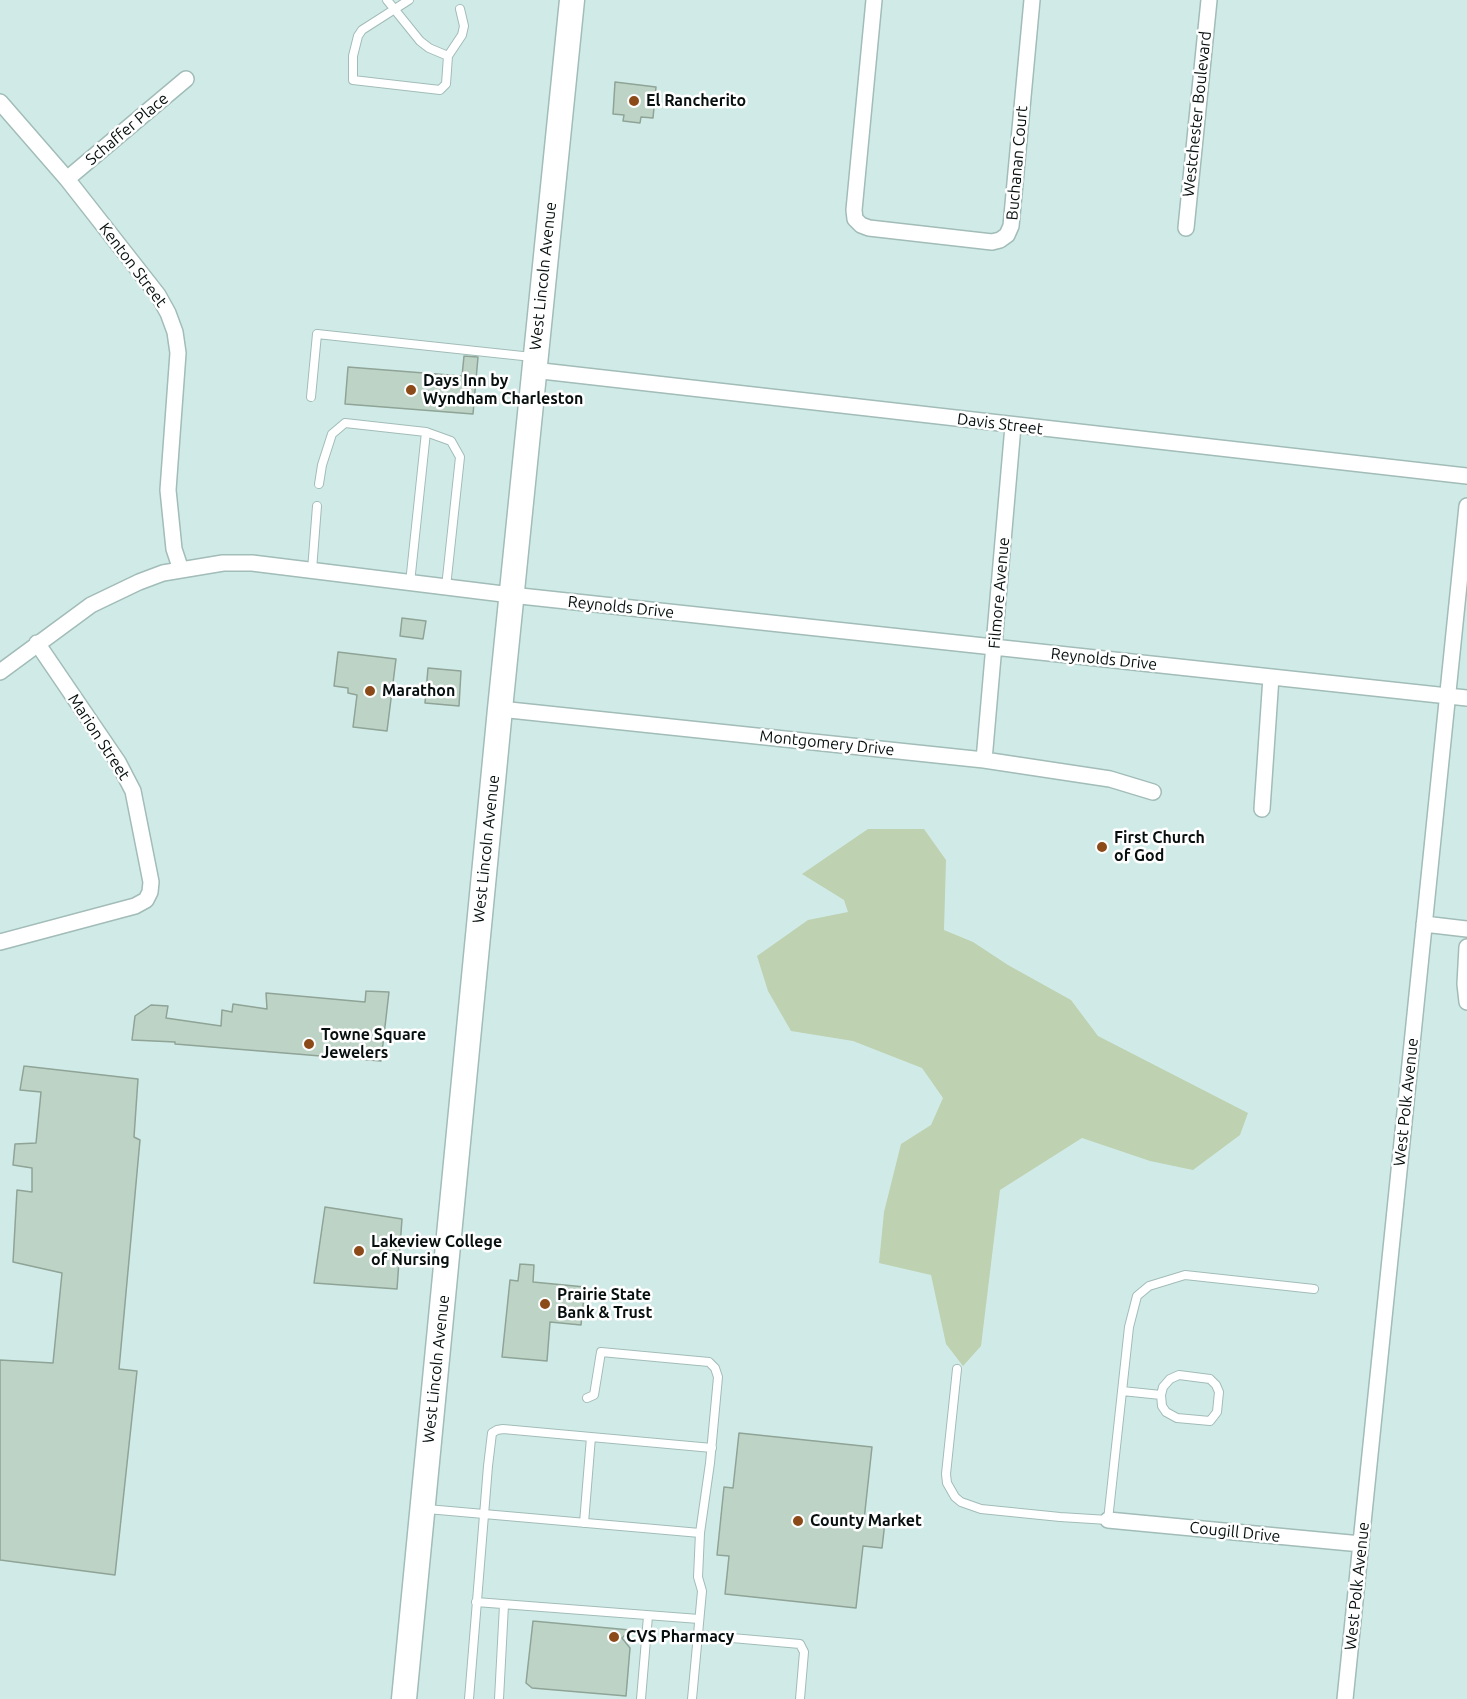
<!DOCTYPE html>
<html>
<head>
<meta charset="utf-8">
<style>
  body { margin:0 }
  canvas { display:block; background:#d0ebe7 }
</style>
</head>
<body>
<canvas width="1467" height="1699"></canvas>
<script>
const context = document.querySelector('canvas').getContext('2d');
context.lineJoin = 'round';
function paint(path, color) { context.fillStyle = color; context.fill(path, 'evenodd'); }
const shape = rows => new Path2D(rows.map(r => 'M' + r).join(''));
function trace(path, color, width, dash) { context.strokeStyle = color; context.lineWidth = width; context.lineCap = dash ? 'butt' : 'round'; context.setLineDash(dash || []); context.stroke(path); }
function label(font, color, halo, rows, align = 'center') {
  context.font = font + ' Ubuntu,sans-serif'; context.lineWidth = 5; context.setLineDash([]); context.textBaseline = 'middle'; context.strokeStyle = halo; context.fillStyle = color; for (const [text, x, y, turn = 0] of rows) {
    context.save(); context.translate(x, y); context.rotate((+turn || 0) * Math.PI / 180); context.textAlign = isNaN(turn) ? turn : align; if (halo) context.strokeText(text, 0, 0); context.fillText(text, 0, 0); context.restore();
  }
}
const green = shape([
  [868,829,924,829,946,860,944,930,973,942,1008,965,1071,1000,1098,1036,1248,1113,1240,1135,1193,1170,1150,1161,1082,1138,1000,1190,981,1346,963,1366,946,1344,931,1275,879,1263,884,1212,901,1144,931,1125,943,1098,922,1068,853,1041,791,1031,768,991,757,956,808,920,848,912,844,900,802,874]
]);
const building = shape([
  [615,82,656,87,653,118,641,117,640,123,623,121,624,115,613,114,615,82],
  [464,356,478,357,473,414,345,404,348,367,462,376,464,356],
  [402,618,426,621,423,639,400,636,402,618],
  [338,652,396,659,387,731,353,727,357,695,348,693,348,688,334,686,338,652],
  [428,668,461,671,459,706,425,703,428,668],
  [366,991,389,992,381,1061,175,1044,175,1042,132,1040,135,1016,151,1005,168,1006,166,1018,221,1026,222,1010,232,1012,233,1004,267,1009,266,993,365,1002,366,991],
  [24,1066,138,1079,134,1137,140,1140,119,1369,137,1371,115,1575,0,1560,0,1360,53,1363,62,1273,13,1262,17,1190,32,1192,32,1168,13,1165,15,1144,36,1143,41,1092,20,1090,24,1066],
  [325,1207,402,1219,397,1289,314,1283,325,1207],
  [520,1264,534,1265,533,1282,585,1287,581,1325,550,1322,547,1361,502,1357,510,1280,518,1281,520,1264],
  [739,1433,872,1447,864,1520,885,1522,882,1548,863,1546,856,1608,725,1594,729,1556,717,1555,724,1487,733,1488,739,1433],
  [533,1621,630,1630,622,1638,630,1648,626,1696,532,1688,526,1683,533,1621]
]);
const lane = shape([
  [387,0,420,41,429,48,448,56,462,35,464,26,460,9],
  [409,0,362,30,358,36,353,56,353,80,440,90,446,84,448,56],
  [311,397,317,334,532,357],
  [319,484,322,465,332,434,345,423,426,432,451,441,460,457,446,587],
  [312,570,317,506],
  [410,583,426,432],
  [957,1369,946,1474,947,1483,955,1497,961,1502,981,1509,1060,1517,1108,1520,1129,1327,1137,1296,1149,1286,1185,1275,1314,1289],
  [1122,1391,1161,1395,1163,1387,1170,1379,1179,1375,1210,1379,1216,1385,1219,1392,1217,1412,1210,1421,1177,1418,1166,1412,1162,1406,1161,1395],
  [587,1398,594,1395,601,1352,709,1362,715,1368,718,1377,710,1463,700,1533,698,1577,702,1591,692,1699],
  [427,1509,700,1533],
  [584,1523,591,1437],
  [476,1602,699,1619],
  [698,1635,800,1644,804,1652,800,1699],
  [469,1699,488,1466,492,1433,497,1430,503,1429,712,1448],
  [499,1699,504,1605],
  [641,1699,648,1616]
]);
const street = shape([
  [874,0,854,210,855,219,861,225,869,228,992,242,1000,240,1007,235,1011,226,1032,0],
  [0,102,67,179,158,295,168,313,175,332,178,353,168,490,174,549,181,570],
  [67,179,186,79],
  [1186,228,1209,0],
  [533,370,1467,476],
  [0,672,91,605,139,582,163,573,223,563,252,563,511,595,1467,698],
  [500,709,984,760,1110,779,1153,792],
  [984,760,1013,426],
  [1262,809,1271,677],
  [1424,924,1467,929],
  [0,942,135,906,146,900,150,892,151,882,133,791,118,762,37,643],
  [1467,947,1465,984,1467,1002],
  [1108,1520,1361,1544],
  [1345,1699,1467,506]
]);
const primary = shape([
  [404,1699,500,709,572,0]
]);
const markers = [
  [634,101,6,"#8c4a19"],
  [411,390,6,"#8c4a19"],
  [370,691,6,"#8c4a19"],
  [1102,847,6,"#8c4a19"],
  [309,1044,6,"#8c4a19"],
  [359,1251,6,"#8c4a19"],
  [545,1304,6,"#8c4a19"],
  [798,1521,6,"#8c4a19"],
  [614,1637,6,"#8c4a19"]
];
const poiNames = [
  ["El Rancherito",646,101],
  ["Days Inn by",423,381],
  ["Wyndham Charleston",423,399],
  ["Marathon",382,691],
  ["First Church",1114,838],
  ["of God",1114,856],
  ["Towne Square",321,1035],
  ["Jewelers",321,1053],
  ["Lakeview College",371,1242],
  ["of Nursing",371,1260],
  ["Prairie State",557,1295],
  ["Bank & Trust",557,1313],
  ["County Market",810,1521],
  ["CVS Pharmacy",626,1637]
];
const streetNames = [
  ["Westchester Boulevard",1197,114,-84],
  ["Schaffer Place",127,129,-40],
  ["Buchanan Court",1017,163,-85],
  ["Kenton Street",133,265,53],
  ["West Lincoln Avenue",543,276,-84],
  ["Davis Street",1000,424,7],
  ["Filmore Avenue",999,593,-85],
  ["Reynolds Drive",621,607,6],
  ["Reynolds Drive",1104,659,6],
  ["Marion Street",99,737,57],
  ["Montgomery Drive",827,743,6],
  ["West Lincoln Avenue",486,849,-84],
  ["West Polk Avenue",1406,1102,-84],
  ["West Lincoln Avenue",436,1369,-84],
  ["Cougill Drive",1235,1532,6],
  ["West Polk Avenue",1357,1586,-84]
];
paint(green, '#bed1b1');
paint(building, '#bdd3c6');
trace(building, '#8fa497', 1.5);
trace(lane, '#a2bcb8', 10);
trace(street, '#a2bcb8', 18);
trace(primary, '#a2bcb8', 27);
trace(lane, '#fff', 8);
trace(street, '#fff', 15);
trace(primary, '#fff', 24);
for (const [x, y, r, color] of markers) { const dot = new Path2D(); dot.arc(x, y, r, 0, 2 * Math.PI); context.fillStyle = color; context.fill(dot); trace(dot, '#fff', 2); }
label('bold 16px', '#07100f', '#fff', poiNames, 'left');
label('16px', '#07100f', '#fff', streetNames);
</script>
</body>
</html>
